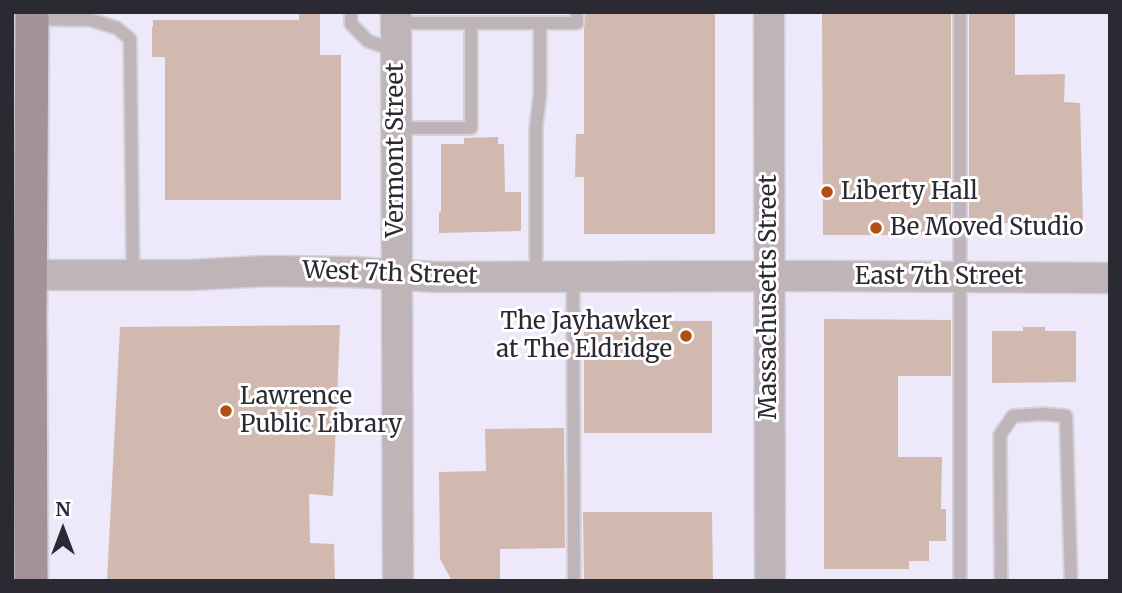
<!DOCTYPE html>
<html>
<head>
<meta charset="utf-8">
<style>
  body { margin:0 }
  #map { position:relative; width:1122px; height:593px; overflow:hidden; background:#f8f6ff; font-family:Merriweather,serif }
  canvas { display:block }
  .frame { position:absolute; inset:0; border:14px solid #2b2932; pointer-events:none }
  .north { position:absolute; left:28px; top:495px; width:70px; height:70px; -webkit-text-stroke:5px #fff; paint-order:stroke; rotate:0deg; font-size:19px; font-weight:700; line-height:28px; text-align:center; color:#2b2932 }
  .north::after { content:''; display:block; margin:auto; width:24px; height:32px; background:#2b2932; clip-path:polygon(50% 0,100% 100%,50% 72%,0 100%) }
</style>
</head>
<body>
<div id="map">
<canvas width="1122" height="593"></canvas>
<div class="frame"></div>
<div class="north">N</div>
</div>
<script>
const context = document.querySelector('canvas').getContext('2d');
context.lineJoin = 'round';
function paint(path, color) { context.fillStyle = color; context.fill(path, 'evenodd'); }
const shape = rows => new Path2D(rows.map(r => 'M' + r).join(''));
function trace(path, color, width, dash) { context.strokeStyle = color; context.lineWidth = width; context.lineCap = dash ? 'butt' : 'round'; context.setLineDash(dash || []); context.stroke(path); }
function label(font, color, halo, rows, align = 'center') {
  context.font = font + ' Merriweather,serif'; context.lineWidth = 6; context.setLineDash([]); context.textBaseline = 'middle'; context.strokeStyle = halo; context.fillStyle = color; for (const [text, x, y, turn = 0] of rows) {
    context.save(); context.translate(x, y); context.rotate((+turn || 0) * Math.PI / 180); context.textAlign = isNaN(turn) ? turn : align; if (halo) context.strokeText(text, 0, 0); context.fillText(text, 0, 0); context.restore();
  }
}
const built = shape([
  [32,12,1110,12,1110,581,31,581]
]);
const green = shape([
  [12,12,16,12,14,239,12,241],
  [12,303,16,309,17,581,12,581]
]);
const building = shape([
  [299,12,320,12,320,55,341,55,341,200,165,200,165,57,152,57,152,27,153,27,153,20,299,20],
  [586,12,715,12,715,234,584,234,584,177,575,177,576,134,584,134,584,28],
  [822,12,951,14,951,235,823,235],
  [970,12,1015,12,1015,75,1065,74,1064,102,1080,103,1083,223,969,223,969,14],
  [498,137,498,144,504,144,505,192,521,192,521,231,439,233,439,212,441,212,441,144,464,144,464,138],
  [824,319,951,320,951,376,898,376,898,457,942,457,941,509,946,509,946,541,929,541,929,561,909,561,909,569,824,569],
  [584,321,712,321,712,433,584,433],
  [340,325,333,496,309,494,310,543,334,544,335,581,107,581,120,327],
  [1023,327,1045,327,1045,331,1076,331,1076,382,992,383,992,331,1023,331],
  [564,428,565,548,500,549,500,581,452,581,440,559,439,472,486,471,485,429],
  [583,512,712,512,713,581,584,581]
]);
const service = shape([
  [351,12,351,24,368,41,396,51],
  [960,12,960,581],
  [32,19,91,20,117,28,130,39,133,275],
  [396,23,577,23,577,12],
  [396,128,471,128,471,23],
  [536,276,536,128,540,93,540,23],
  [573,277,574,581],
  [1001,581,1000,435,1013,416,1043,414,1066,416,1071,581]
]);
const tertiary = shape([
  [396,12,398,581],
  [769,12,770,581],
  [12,275,190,275,266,271,352,272,436,277,822,276,1110,278]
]);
const secondary = shape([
  [31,581,30,319,32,12]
]);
const markers = [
  [827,192,7,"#b14e15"],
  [876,228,7,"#b14e15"],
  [686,336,7,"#b14e15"],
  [226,411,7,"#b14e15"]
];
const streetNames = [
  ["Vermont Street",396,150,-90],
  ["West 7th Street",390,274,2],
  ["East 7th Street",939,277],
  ["Massachusetts Street",769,297,-90]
];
const poiNames = [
  ["Liberty Hall",841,192],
  ["Be Moved Studio",890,228],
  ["The Jayhawker",672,322,"right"],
  ["at The Eldridge",672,350,"right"],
  ["Lawrence",240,397],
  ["Public Library",240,425]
];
paint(built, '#ede8fa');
paint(green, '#cee5ca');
paint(building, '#d1b9b0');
trace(service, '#d3d1da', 16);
trace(tertiary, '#d3d1da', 33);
trace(secondary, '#d3d1da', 37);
trace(service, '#bfb4b7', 12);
trace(tertiary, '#bfb4b7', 30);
trace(secondary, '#a39298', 33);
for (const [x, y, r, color] of markers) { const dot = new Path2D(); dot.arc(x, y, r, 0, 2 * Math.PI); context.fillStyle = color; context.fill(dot); trace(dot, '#fff', 2.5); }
label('24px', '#2b2932', '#fff', streetNames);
label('24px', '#2b2932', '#fff', poiNames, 'left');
</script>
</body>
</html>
